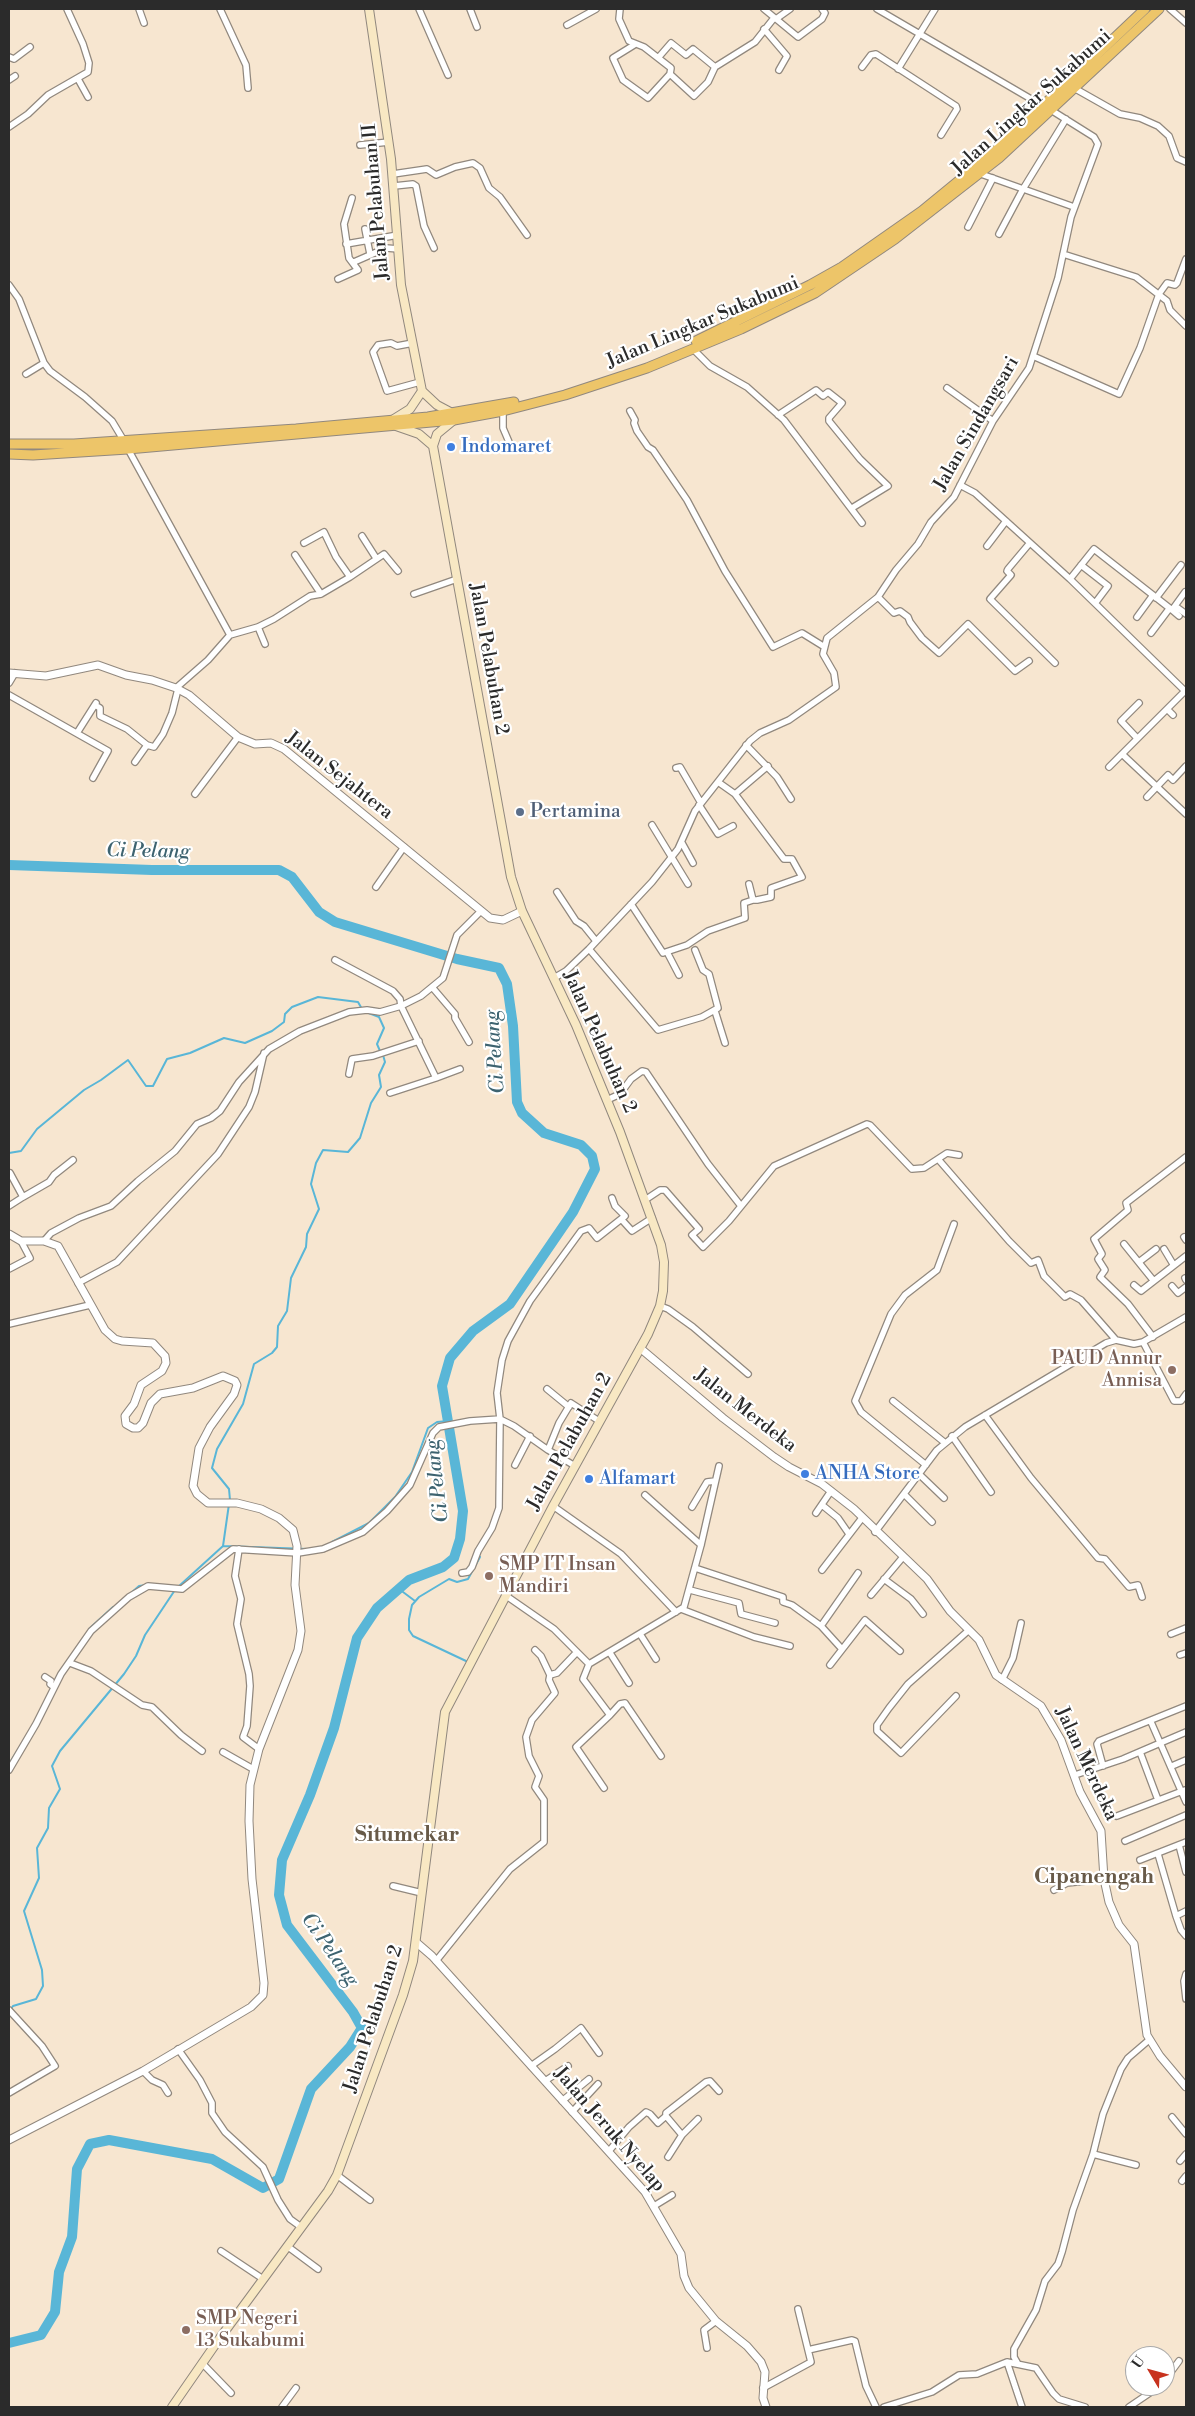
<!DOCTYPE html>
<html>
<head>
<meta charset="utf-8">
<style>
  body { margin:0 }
  #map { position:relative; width:1195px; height:2416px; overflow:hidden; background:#f7e6d0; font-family:"Libre Bodoni",serif }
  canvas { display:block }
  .frame { position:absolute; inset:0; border:10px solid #2b2b2b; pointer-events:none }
  .north { position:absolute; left:1125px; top:2346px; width:50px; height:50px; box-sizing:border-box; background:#fff; border:1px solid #aaa; border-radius:50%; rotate:307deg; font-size:14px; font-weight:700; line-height:20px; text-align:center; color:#2b2b2b }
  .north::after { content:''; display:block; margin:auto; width:18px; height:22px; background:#c8321e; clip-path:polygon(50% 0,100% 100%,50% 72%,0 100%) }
</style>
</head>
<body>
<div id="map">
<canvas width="1195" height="2416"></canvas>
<div class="frame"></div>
<div class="north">U</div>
</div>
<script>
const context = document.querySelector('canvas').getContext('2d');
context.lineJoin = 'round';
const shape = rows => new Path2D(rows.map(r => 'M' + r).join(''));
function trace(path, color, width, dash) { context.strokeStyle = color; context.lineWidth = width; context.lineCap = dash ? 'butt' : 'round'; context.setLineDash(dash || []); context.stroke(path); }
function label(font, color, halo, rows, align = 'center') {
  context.font = font + ' "Libre Bodoni",serif'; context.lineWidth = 4.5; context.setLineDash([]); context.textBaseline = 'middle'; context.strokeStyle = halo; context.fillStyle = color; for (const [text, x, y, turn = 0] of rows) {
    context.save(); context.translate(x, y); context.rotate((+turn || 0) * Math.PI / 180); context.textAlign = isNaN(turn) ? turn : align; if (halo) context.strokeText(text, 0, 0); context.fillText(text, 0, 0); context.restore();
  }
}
const stream = shape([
  [366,1012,379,1017,384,1028,377,1044,380,1051],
  [9,1153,21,1151,37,1129,84,1090,101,1080,128,1060,146,1086,153,1086,167,1059,190,1053,224,1038,245,1043,272,1031,284,1022,285,1014,292,1007,318,997,358,1002,362,1009],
  [230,1500,229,1489,212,1468,217,1449,243,1404,254,1364,272,1353,277,1347,278,1326,287,1311,291,1278,306,1247,307,1234,319,1209,311,1184,316,1163,323,1150,348,1152,360,1138,371,1103,381,1087,379,1075,385,1062,383,1055],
  [332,1542,369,1523,395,1497,412,1472,428,1428,437,1422,448,1421],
  [223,1546,308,1549],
  [178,1587,223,1546,229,1504],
  [399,1589,415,1601],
  [131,1593,139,1586,146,1585],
  [89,1629,113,1607],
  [466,1661,413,1636,409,1630,409,1619,412,1605,419,1597,449,1579,457,1582,468,1579,480,1557],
  [9,1764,21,1745],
  [10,2010,13,2006,36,1999,43,1986,42,1970,24,1911,39,1878,37,1848,48,1828,49,1808,60,1789,52,1766,60,1751,124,1674,136,1656,145,1635,175,1590]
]);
const river = shape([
  [9,865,152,870,279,870,292,877,319,912,335,922,457,959,499,968,507,984,513,1026,517,1102,522,1113,544,1133,581,1145,592,1156,595,1169,573,1212,510,1304,473,1331,450,1358,442,1386,463,1511,460,1539,454,1558,443,1567,409,1580,377,1608,357,1638,334,1728,310,1795,282,1860,279,1895,287,1925,353,2012,362,2028,350,2047,311,2089,279,2179,263,2188,212,2159,109,2140,90,2144,77,2169,72,2237,59,2272,55,2312,41,2335,9,2343]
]);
const minor = shape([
  [139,9,144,23],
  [220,9,246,65,248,88],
  [419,9,448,75],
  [470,9,477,27],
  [620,9,619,19,629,41,644,47,671,68,670,74,648,98,623,80,613,58,634,45],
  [764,9,798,37,822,19,825,13,822,9],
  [877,9,1043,106],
  [1170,9,1186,23],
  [776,19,790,9],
  [567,25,596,9],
  [764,29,787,56,779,70],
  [9,57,14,59,30,47],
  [658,58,671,43,686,55,693,49,715,67],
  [862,67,871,55,876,54,956,106,957,109,941,135],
  [898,69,935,9],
  [670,74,694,96,708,82,715,67,755,42,774,18],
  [78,79,88,97],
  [9,80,15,76],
  [1074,88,1120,114,1140,118,1158,126,1169,136,1177,158,1186,162],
  [9,127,28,114,48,95,88,72,89,63,83,44,67,9],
  [360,145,389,142],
  [393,174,427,169,436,175,455,167,473,163,480,168,489,188,500,197,527,235],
  [981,174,1074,207],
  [394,186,413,184,416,186,424,226,434,248],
  [968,227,993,178],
  [365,229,370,254],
  [999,234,1023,189,1066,119],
  [346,244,398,235],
  [1063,254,1136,277,1167,301,1170,310,1186,326],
  [354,262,386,248,399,249],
  [338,279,358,270,349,258,344,224,352,198],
  [9,285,19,299,44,363,50,371,85,397,112,421,124,441],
  [413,343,397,346,391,343,378,345,373,352,387,391,420,382],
  [693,349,710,366,747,387,784,420,862,523],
  [1033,356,1119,394,1140,348,1159,294,1167,283,1175,285,1177,283,1186,259],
  [26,374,44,363],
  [947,388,993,421],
  [503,411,503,428,512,449],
  [630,411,635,420,634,423,637,431,648,447,653,450,687,500,725,571,773,647,802,633,823,646],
  [778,415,816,390,823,396,828,392,842,403,829,418,829,421,860,459,888,486,852,508],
  [128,449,230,635,208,660,176,688],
  [960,485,975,493,1070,579,1094,549,1172,610,1185,592],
  [362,536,376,558],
  [304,543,324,532,336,557,350,577],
  [1029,544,1008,569,1007,571,1011,575,990,599,1055,663],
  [987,546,1006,521],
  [295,555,321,594],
  [1081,565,1108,586,1096,602],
  [1070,579,1186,692],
  [414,594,457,579],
  [878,597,894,613,900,611,908,617,910,622,922,638,939,653,968,624,1015,671,1029,661],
  [1156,598,1181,565],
  [1175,606,1186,614],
  [1172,610,1179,616],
  [1137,617,1153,595],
  [258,627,265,644],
  [1151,633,1169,609],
  [230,635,258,627,274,619,310,596,321,594,350,577,384,554,398,571],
  [9,683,15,673],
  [1186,690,1122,754,1186,814],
  [9,695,108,751,93,778],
  [95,705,100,708,100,716,127,729,147,745],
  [1167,709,1173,715],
  [77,733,96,703],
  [1137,738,1121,721,1139,703],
  [746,745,777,777,791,799],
  [135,762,147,745,154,747,163,734,172,713,178,689],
  [1109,767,1122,754],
  [676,768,680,767,701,803],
  [718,782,735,794,784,859,792,859,802,877,771,888,771,897,757,900,753,900,749,884],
  [195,794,238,737],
  [735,794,768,766],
  [1147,797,1168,775,1173,780,1186,766],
  [699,805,718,834,733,826],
  [652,825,688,884],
  [682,843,693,863],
  [376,887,404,847],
  [557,892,576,921,584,926,596,941],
  [631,904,663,953,687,945,708,931,745,918,744,903,753,900],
  [589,949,658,1030,702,1017,718,1008,709,974,703,970,695,950],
  [667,952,679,975],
  [554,978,566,971,589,949,652,882,678,849,695,811,750,741,760,733,789,720,836,687,834,673,823,654,827,638,878,597,896,570,918,544,931,522,954,497,993,421,1029,368,1058,278,1071,217,1098,144,1094,137,1051,110],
  [432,987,455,1014,455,1018,469,1042],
  [715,1011,725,1043],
  [460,1069,436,1078,401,1006,421,996,443,978,457,935,481,911],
  [349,1074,352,1059,373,1056,419,1041],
  [390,1093,436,1078],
  [607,1100,620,1094,631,1079,642,1071,646,1072,708,1164,741,1206],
  [938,1159,1009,1241,1031,1263,1038,1260,1044,1276,1065,1297,1070,1294,1081,1300,1116,1340],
  [23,1197,49,1182,54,1175,73,1160],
  [645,1200,660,1190,665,1190,699,1229,692,1235,703,1247,729,1221,774,1166,867,1124,870,1125,912,1169,924,1168,947,1153,959,1155],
  [9,1206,23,1197,10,1173],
  [622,1220,632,1231,652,1218],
  [1184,1237,1186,1240],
  [44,1241,51,1233,79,1218,111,1206,138,1181,175,1151,197,1124,211,1118,220,1111,239,1082,269,1049,300,1031,349,1012,367,1010,380,1012,401,1006,400,999,393,991,335,960],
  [1124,1244,1153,1280],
  [1164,1249,1173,1264],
  [1139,1262,1156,1249],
  [9,1269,30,1258,21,1241],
  [1185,1278,1186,1280],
  [78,1283,117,1262,218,1154,249,1107,255,1092,264,1053],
  [1134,1285,1141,1291,1186,1256],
  [1172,1286,1178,1293,1186,1287],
  [660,1306,668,1309,693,1327,748,1374],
  [9,1324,90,1305],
  [1153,1337,1128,1304,1100,1277,1105,1270,1098,1259,1102,1254,1094,1239,1128,1210,1126,1203,1186,1157],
  [1143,1342,1174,1401,1181,1401,1186,1394],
  [547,1389,569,1407],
  [893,1401,944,1442],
  [985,1415,1031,1478,1098,1558,1105,1559,1129,1587,1138,1585,1142,1597],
  [952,1436,991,1492],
  [548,1450,559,1423,571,1403,599,1421],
  [515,1465,530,1436],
  [926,1465,861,1412,855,1401,891,1314,905,1295,937,1270,954,1224],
  [919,1474,944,1498],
  [904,1494,932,1522],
  [645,1495,701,1545],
  [822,1505,838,1518,849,1534],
  [553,1506,621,1554,676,1612],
  [692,1507,707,1482,715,1481],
  [816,1513,831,1491],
  [875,1532,937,1450,965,1427,1106,1343,1116,1340,1134,1344,1143,1342,1186,1317],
  [239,1549,235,1576,241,1599,237,1624,249,1674,250,1686,247,1726,243,1737,259,1749],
  [695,1568,783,1597,783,1602,792,1605,821,1626,841,1648],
  [822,1570,862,1518],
  [462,1573,468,1572,472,1567,478,1551,492,1528,499,1508,500,1419,497,1393,502,1360,508,1341,530,1301,581,1231,589,1228,597,1238,625,1216,615,1206,612,1198],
  [884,1579,911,1599,923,1614],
  [690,1590,739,1603,741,1614,775,1623],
  [505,1595,554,1629,589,1664,583,1679,610,1715,576,1747,604,1788],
  [871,1595,903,1557],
  [681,1609,754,1637,790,1646],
  [821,1626,858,1573],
  [640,1634,656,1659],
  [1171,1634,1186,1628],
  [535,1650,541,1656,550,1675,557,1673,577,1652],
  [610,1653,629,1683],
  [1180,1655,1186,1653],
  [70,1663,91,1671,142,1705,152,1707,181,1735,202,1751],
  [589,1664,684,1607,701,1545,719,1466],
  [830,1665,865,1620,900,1651],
  [45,1677,51,1681,50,1684,54,1687],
  [1002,1680,1013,1658,1021,1623],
  [956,1696,901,1753,877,1731,877,1725,889,1708,908,1684,969,1630],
  [610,1715,620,1704,625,1703,661,1756],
  [1151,1722,1186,1802],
  [223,1752,253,1769],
  [1140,1752,1158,1800],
  [1103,1766,1097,1744,1099,1741,1186,1706],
  [1172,1766,1186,1760],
  [9,1770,36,1724,61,1674,91,1631,129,1597,148,1586,182,1589,233,1549,298,1553,323,1549,363,1532,387,1511,410,1485,433,1433,439,1427,470,1421,500,1419,514,1426,548,1450,575,1466],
  [1075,1775,1123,1759,1186,1732],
  [1117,1816,1185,1790],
  [1125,1841,1186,1815],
  [1179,1845,1186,1872],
  [1158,1854,1176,1916,1181,1930,1186,1936],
  [1140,1860,1186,1842],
  [393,1886,422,1893],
  [1054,1890,1067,1883,1104,1879],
  [1176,1916,1186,1911],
  [436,1961,510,1869,544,1842,544,1800,535,1787,539,1776,529,1756,526,1737,532,1720,555,1693,549,1680,550,1675],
  [1186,1974,1184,1981,1186,1999],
  [9,2010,42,2046,55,2066,9,2093],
  [178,2049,200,2080,212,2103,212,2113,225,2132,263,2167,278,2200,290,2219,301,2227],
  [531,2066,555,2049,581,2028,599,2053],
  [143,2071,152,2080,163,2085,168,2093],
  [545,2081,568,2066],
  [562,2101,589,2079],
  [572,2112,598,2084],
  [666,2116,682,2135],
  [1172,2117,1186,2134],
  [609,2151,629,2127,646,2112,650,2114,658,2123,666,2116,666,2113,706,2082,710,2081,719,2091],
  [1093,2154,1136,2165],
  [668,2157,682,2135,698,2119],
  [1180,2161,1186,2154],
  [337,2175,370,2200],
  [1182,2181,1186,2176],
  [654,2206,672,2195],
  [287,2246,318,2269],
  [221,2251,263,2279],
  [707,2348,704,2330,716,2321],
  [808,2350,852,2340,855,2341,866,2386,876,2407],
  [1007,2362,1022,2407],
  [202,2363,231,2393],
  [1018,2364,1014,2357,1014,2349,1036,2310,1045,2281,1058,2264,1062,2252,1073,2210,1093,2154,1103,2114,1121,2069,1128,2058,1149,2040],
  [1165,2380,1179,2361],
  [763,2388,811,2362,798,2309],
  [282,2407,296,2388],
  [884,2407,932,2392,959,2375,977,2374,1007,2362,1036,2368,1053,2393,1059,2399,1085,2407],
  [1129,2407,1160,2386]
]);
const tertiary = shape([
  [9,673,46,676,98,665,126,675,152,680,176,688,189,695,238,737,255,744,271,743,284,749,490,918,503,920,522,911],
  [9,1234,21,1241,44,1241,58,1246,105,1330,115,1339,122,1341,153,1343,165,1356,166,1363,162,1371,141,1385,134,1404,125,1416,126,1424,133,1428,138,1428,143,1423,151,1403,160,1394,193,1388,223,1376,235,1381,237,1385,234,1394,210,1427,199,1448,193,1486,197,1494,208,1503,237,1503,261,1509,279,1518,293,1530,297,1546,295,1585,301,1631,298,1650,259,1749,250,1785,249,1821,252,1879,264,1983,263,1995,251,2007,143,2071,9,2140],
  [640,1348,723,1418,774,1457,789,1467,822,1484,854,1509,927,1579,950,1611,979,1640,996,1675,1041,1706,1061,1740,1080,1792,1101,1831,1104,1879,1109,1902,1119,1925,1134,1944,1147,2035,1160,2056,1186,2087],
  [417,1943,432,1956,645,2192,681,2254,684,2276,689,2288,716,2321,747,2346,761,2362,765,2372,763,2398,766,2407]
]);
const secondary = shape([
  [369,9,391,159,401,285,422,391],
  [422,391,437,405,452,413],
  [394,419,410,409,422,391],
  [396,426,419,434,433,446],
  [172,2407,217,2342,328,2191,337,2175,403,1995,413,1961,445,1712,553,1506,648,1334,660,1306,663,1291,664,1262,661,1245,620,1132,576,1025,522,911,511,877,433,446,437,434,454,420]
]);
const primary = shape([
  [696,341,810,285,842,267,922,211,994,152,1145,9],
  [9,444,74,444,296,429,428,417,514,402],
  [9,454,33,455,128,449,454,420,503,411,565,395,647,368,741,329,815,293,895,239,999,158,1159,9]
]);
const markers = [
  [451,447,5,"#3f7fe0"],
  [520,812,5,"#5c6f8a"],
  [1172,1370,5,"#8d6e63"],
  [805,1474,5,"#3f7fe0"],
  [589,1479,5,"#3f7fe0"],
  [489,1576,5,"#8d6e63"],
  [186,2330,5,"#8d6e63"]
];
const streetNames = [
  ["Jalan Lingkar Sukabumi",1032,103,-42],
  ["Jalan Pelabuhan II",377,202,-95],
  ["Jalan Lingkar Sukabumi",703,323,-23],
  ["Jalan Sindangsari",977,424,-60],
  ["Jalan Pelabuhan 2",488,659,80],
  ["Jalan Sejahtera",339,776,38],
  ["Jalan Pelabuhan 2",599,1042,66],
  ["Jalan Merdeka",745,1411,38],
  ["Jalan Pelabuhan 2",570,1442,-61],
  ["Jalan Merdeka",1086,1764,65],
  ["Jalan Pelabuhan 2",374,2019,-72],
  ["Jalan Jeruk Nyelap",609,2130,49]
];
const shopNames = [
  ["Indomaret",461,447],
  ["ANHA Store",815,1474],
  ["Alfamart",599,1479]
];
const serviceNames = [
  ["Pertamina",530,812]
];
const educationNames = [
  ["PAUD Annur",1162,1359,"right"],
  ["Annisa",1162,1381,"right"],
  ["SMP IT Insan",499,1565],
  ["Mandiri",499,1587],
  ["SMP Negeri",196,2319],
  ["13 Sukabumi",196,2341]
];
const waterNames = [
  ["Ci Pelang",148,852,1],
  ["Ci Pelang",496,1052,-94],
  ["Ci Pelang",438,1481,-97],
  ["Ci Pelang",329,1950,55]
];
const quarterNames = [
  ["Situmekar",407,1836],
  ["Cipanengah",1094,1878]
];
trace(stream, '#59b6d7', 2);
trace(river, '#59b6d7', 10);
trace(minor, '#91887e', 8);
trace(tertiary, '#91887e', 9);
trace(secondary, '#91887e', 10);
trace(primary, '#91887e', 11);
trace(minor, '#fff', 5.5);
trace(tertiary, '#fff', 7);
trace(secondary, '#f8e8c3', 8);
trace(primary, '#edc569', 9);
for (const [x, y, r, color] of markers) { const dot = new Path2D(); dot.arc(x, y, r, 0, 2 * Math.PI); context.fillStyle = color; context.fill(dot); trace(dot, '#fff', 2); }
label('19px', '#2b2b2b', '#fff', streetNames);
label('19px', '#366cbe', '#fff', shopNames, 'left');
label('19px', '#4e5e75', '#fff', serviceNames, 'left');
label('19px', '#785e54', '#fff', educationNames, 'left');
label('italic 20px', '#3d6370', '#fff', waterNames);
label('bold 21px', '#685a48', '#fff', quarterNames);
</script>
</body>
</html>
